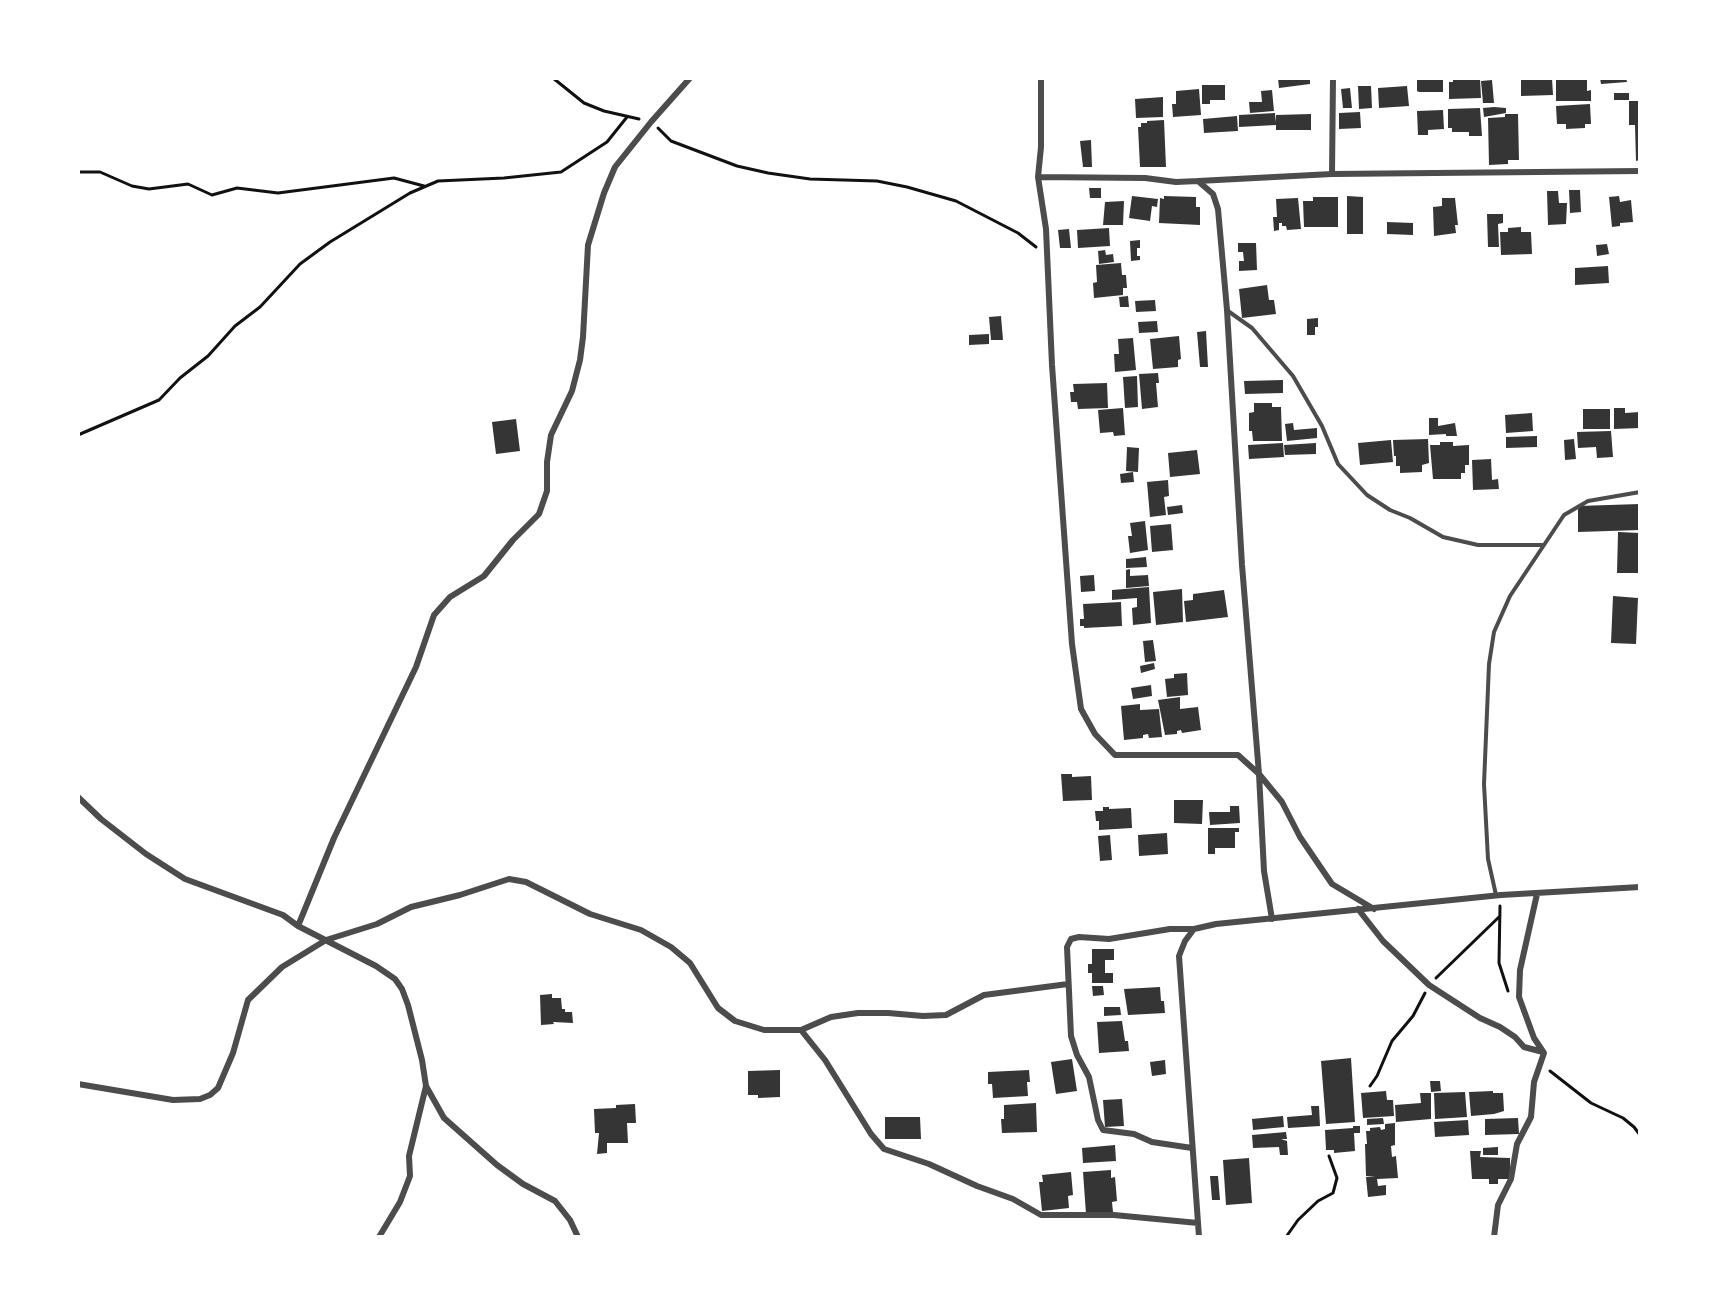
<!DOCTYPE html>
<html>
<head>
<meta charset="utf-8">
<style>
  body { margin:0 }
  #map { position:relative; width:1718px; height:1315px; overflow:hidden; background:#fff; font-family:Mulish,sans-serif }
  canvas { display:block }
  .frame { position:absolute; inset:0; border:80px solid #fff; pointer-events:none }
</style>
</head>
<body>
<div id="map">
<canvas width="1718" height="1315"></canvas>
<div class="frame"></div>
</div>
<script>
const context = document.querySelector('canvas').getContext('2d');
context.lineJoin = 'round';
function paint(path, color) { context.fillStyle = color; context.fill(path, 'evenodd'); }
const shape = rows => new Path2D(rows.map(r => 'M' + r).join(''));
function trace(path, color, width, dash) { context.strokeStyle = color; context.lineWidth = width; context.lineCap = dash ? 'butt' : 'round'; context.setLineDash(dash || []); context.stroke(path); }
const building = shape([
  [1278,78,1310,78,1310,84,1279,88],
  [1417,78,1443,78,1443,92,1419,92,1417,91],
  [1453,78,1480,78,1481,98,1449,99,1449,82,1453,82],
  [1521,78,1552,78,1553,95,1521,96],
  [1556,78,1587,78,1587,91,1591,90,1591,101,1556,101],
  [1600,78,1626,78,1627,82,1601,84],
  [1492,80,1494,103,1483,103,1481,81],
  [1202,85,1225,85,1225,100,1210,100,1210,104,1202,104],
  [1358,86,1371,86,1372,108,1359,109],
  [1407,86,1409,106,1379,108,1378,88],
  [1350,88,1352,108,1343,108,1341,89],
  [1199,89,1201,115,1173,117,1172,104,1176,104,1176,91],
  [1272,90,1274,111,1250,113,1249,102,1262,102,1261,91],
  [1614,93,1629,93,1629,100,1614,100],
  [1163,97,1163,117,1136,118,1135,99],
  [1629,101,1640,101,1640,160,1636,161,1635,125,1629,125],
  [1590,104,1591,124,1585,124,1585,128,1566,129,1566,124,1557,124,1556,106],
  [1494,107,1506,108,1506,113,1484,117,1483,108],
  [1480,108,1482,136,1469,136,1469,132,1452,132,1452,128,1448,128,1448,109],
  [1443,110,1444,129,1428,130,1428,135,1418,135,1417,111],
  [1360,112,1361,128,1339,129,1339,113],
  [1275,113,1275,122,1276,115,1311,114,1311,130,1276,130,1276,125,1239,127,1239,115],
  [1505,114,1518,114,1519,160,1508,160,1508,164,1489,165,1488,118,1505,117],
  [1237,116,1238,131,1204,133,1203,119],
  [1164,120,1166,167,1140,167,1138,127,1141,127,1141,123,1147,123,1147,121],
  [1091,140,1092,167,1083,167,1080,141],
  [1089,188,1101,188,1101,198,1090,198],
  [1569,190,1580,190,1581,212,1570,213],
  [1547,191,1558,191,1559,203,1567,203,1566,224,1548,225],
  [1132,196,1158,199,1157,207,1152,206,1150,221,1129,218],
  [1164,196,1196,197,1196,207,1200,207,1200,225,1159,223,1160,198,1164,199],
  [1347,196,1363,197,1363,234,1347,234],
  [1619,196,1620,202,1631,200,1633,222,1620,223,1620,226,1612,227,1609,197],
  [1313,197,1338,197,1338,227,1304,227,1303,201,1313,201],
  [1298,198,1301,229,1287,230,1286,226,1282,226,1282,223,1279,223,1279,230,1274,231,1273,217,1277,217,1276,199],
  [1442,198,1455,198,1458,225,1455,225,1456,233,1434,236,1433,207,1442,206],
  [1124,201,1123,225,1103,225,1105,202],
  [1487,214,1503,214,1503,223,1498,224,1499,247,1488,247],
  [1387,222,1413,223,1413,235,1387,234],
  [1521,227,1521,232,1531,232,1532,254,1501,255,1500,232,1508,232,1508,228],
  [1109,228,1110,246,1078,248,1077,230],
  [1069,229,1071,248,1060,248,1058,230],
  [1140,240,1140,248,1137,248,1137,256,1140,256,1140,260,1131,261,1130,241],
  [1238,243,1256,243,1257,270,1239,271,1239,261,1244,261,1243,252,1238,252],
  [1607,244,1609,254,1597,256,1596,245],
  [1105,250,1106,255,1113,254,1114,262,1099,264,1098,251],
  [1121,263,1122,275,1126,275,1127,288,1123,288,1123,295,1094,298,1093,283,1097,282,1096,265],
  [1608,266,1609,283,1575,285,1575,268],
  [1267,285,1269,300,1274,300,1276,314,1242,318,1239,289],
  [1128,296,1129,307,1120,307,1119,297],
  [1155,300,1156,311,1136,312,1135,301],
  [1001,316,1003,340,991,340,989,317],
  [1318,318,1318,327,1315,327,1315,335,1307,335,1307,319],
  [1157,321,1158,332,1139,333,1138,322],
  [1206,331,1208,367,1200,367,1197,332],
  [989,334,989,344,969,345,969,335],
  [1179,336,1181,359,1178,360,1178,367,1153,369,1150,339],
  [1133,338,1136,370,1115,372,1114,354,1119,354,1118,339],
  [1158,373,1159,383,1156,383,1158,407,1142,409,1139,374],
  [1137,376,1138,407,1125,408,1123,377],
  [1283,380,1283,393,1245,394,1244,381],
  [1107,383,1108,408,1078,409,1077,402,1071,402,1070,392,1074,392,1073,384],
  [1254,403,1272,403,1272,407,1281,407,1282,441,1253,441,1252,431,1249,431,1249,413,1254,412],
  [1123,408,1125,435,1114,436,1113,432,1100,433,1098,410],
  [1614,408,1625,408,1625,413,1640,412,1640,428,1614,429],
  [1583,409,1610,409,1610,429,1583,429],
  [1532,413,1533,431,1506,433,1505,415],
  [1429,418,1438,418,1438,426,1455,423,1457,436,1446,436,1446,434,1429,435],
  [516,419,520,451,496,454,492,422],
  [1293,423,1294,430,1317,428,1317,438,1287,441,1285,424],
  [1611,431,1613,457,1597,458,1596,447,1578,448,1577,432],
  [1537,436,1537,447,1506,448,1506,437],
  [1428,439,1429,463,1422,465,1422,472,1400,473,1400,466,1396,466,1396,456,1394,456,1393,440],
  [1574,439,1576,459,1565,460,1564,440],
  [1391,440,1393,462,1360,465,1358,443],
  [1440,442,1453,442,1453,446,1469,445,1469,465,1465,465,1465,473,1461,473,1461,479,1433,479,1430,445,1440,445],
  [1283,443,1284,457,1249,459,1248,445],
  [1316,443,1316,454,1285,455,1284,445],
  [1127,447,1139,448,1138,472,1126,471],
  [1197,450,1200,474,1170,477,1168,453],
  [1491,459,1492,480,1498,479,1499,489,1473,490,1472,460],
  [1133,472,1134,482,1121,483,1120,474],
  [1168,480,1169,496,1164,497,1166,515,1150,517,1147,482],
  [1640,504,1640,530,1578,532,1578,506],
  [1182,505,1183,513,1168,515,1167,507],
  [1145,521,1148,550,1130,553,1128,536,1132,536,1130,523],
  [1171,524,1173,550,1152,552,1150,526],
  [1618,532,1640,533,1640,573,1617,573],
  [1146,557,1147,567,1126,568,1126,559],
  [1130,569,1130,576,1148,575,1149,586,1126,588,1126,570],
  [1094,575,1095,591,1081,592,1080,576],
  [1149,587,1151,623,1133,625,1132,608,1137,607,1137,598,1112,600,1112,590],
  [1182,589,1183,622,1156,625,1153,592],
  [1224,590,1228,617,1186,622,1184,601,1193,600,1193,594],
  [1613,596,1638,598,1636,644,1611,643],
  [1121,602,1122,626,1084,628,1084,626,1080,626,1080,619,1084,619,1083,604],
  [1153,640,1156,661,1145,662,1143,641],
  [1154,663,1155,669,1141,673,1140,666],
  [1187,673,1188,695,1167,697,1165,679,1174,678,1174,674],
  [1151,685,1152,696,1133,699,1131,688],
  [1180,697,1180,709,1198,707,1201,730,1182,733,1181,730,1177,731,1177,734,1165,735,1158,700],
  [1140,704,1140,710,1159,709,1162,737,1149,738,1148,734,1143,735,1143,738,1124,740,1121,706],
  [1061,774,1072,774,1072,777,1091,776,1092,800,1063,801],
  [1174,800,1203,800,1202,824,1174,823],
  [1230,806,1239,806,1240,823,1210,825,1209,812,1230,812],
  [1103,807,1109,807,1109,809,1131,808,1132,828,1099,830,1099,821,1096,821,1095,811,1103,811],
  [1208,828,1239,828,1239,832,1235,832,1235,848,1215,848,1215,854,1208,854],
  [1167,833,1168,854,1139,856,1138,835],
  [1110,835,1112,860,1100,861,1098,836],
  [1092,949,1114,949,1114,960,1105,960,1105,973,1113,973,1113,983,1092,983,1092,973,1088,973,1088,964,1092,964],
  [1092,986,1103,986,1104,995,1093,996],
  [1160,987,1161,1001,1164,1001,1165,1013,1128,1015,1124,989],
  [552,994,552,998,561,998,562,1009,565,1009,565,1012,572,1012,573,1023,553,1022,554,1024,541,1025,540,995],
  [1104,1007,1120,1007,1121,1015,1104,1016],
  [1122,1021,1125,1041,1128,1041,1129,1051,1099,1053,1097,1022],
  [1351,1058,1355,1122,1326,1124,1321,1061],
  [1072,1059,1077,1091,1056,1094,1051,1062],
  [1165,1060,1166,1074,1152,1076,1150,1062],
  [780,1070,780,1097,758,1098,758,1095,748,1095,748,1071],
  [1029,1070,1030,1082,1027,1082,1028,1096,993,1098,992,1084,988,1084,988,1072],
  [1430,1081,1440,1081,1441,1091,1431,1092],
  [1386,1091,1387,1100,1393,1100,1394,1116,1363,1118,1361,1093],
  [1493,1091,1493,1093,1503,1093,1504,1111,1494,1114,1471,1116,1469,1092],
  [1465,1092,1467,1117,1435,1119,1434,1093],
  [1420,1093,1431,1093,1431,1119,1396,1122,1395,1105,1421,1103],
  [1122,1099,1124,1126,1105,1127,1103,1100],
  [1036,1103,1037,1132,1002,1133,1001,1119,1004,1119,1004,1105],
  [635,1104,636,1123,627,1123,628,1143,607,1143,607,1153,597,1154,599,1133,595,1133,594,1109,616,1108,616,1105],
  [1311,1106,1319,1106,1320,1126,1288,1128,1287,1117,1312,1115],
  [1283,1116,1284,1127,1253,1130,1252,1119],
  [885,1117,920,1117,921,1139,885,1139],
  [1383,1118,1384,1124,1367,1125,1367,1119],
  [1518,1118,1519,1134,1485,1135,1485,1119],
  [1468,1120,1469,1135,1435,1137,1434,1122],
  [1395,1123,1395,1145,1391,1146,1392,1157,1396,1156,1398,1178,1377,1179,1378,1186,1386,1185,1386,1195,1368,1197,1366,1177,1375,1176,1366,1176,1365,1144,1367,1144,1366,1131,1370,1131,1370,1128,1380,1127,1381,1130,1385,1129,1385,1124],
  [1353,1126,1360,1126,1360,1133,1354,1133,1355,1151,1334,1153,1334,1150,1326,1150,1325,1130,1353,1128],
  [1286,1132,1287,1139,1281,1139,1287,1141,1288,1155,1280,1155,1279,1147,1253,1148,1252,1135],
  [1115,1145,1116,1161,1083,1163,1082,1148],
  [1498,1147,1498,1155,1483,1155,1483,1148],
  [1470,1151,1481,1151,1480,1157,1510,1158,1510,1179,1498,1179,1498,1184,1489,1184,1489,1179,1472,1179],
  [1249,1158,1252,1203,1226,1205,1223,1160],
  [1111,1170,1111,1178,1115,1177,1117,1201,1112,1202,1113,1212,1086,1214,1083,1172],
  [1071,1172,1073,1195,1068,1196,1069,1208,1042,1211,1039,1182,1043,1182,1042,1175],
  [1210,1176,1218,1176,1220,1200,1212,1200]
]);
const path = shape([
  [553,78,584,103,604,111,639,119],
  [658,128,671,141,737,166,768,173,810,179,877,181,907,187,956,201,1018,233,1036,247],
  [78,172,100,172,132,186,149,189,188,184,212,195,237,188,278,193,394,178,424,186],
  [78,435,159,400,180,378,208,356,235,326,260,307,300,264,330,242,410,193,438,181,504,178,561,172,607,142,627,117],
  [1500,906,1499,963,1508,991],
  [1436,978,1500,916],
  [1550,1071,1591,1103,1623,1118,1634,1127,1640,1135],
  [1370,1086,1377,1076,1392,1041,1413,1016,1425,993],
  [1286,1237,1298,1220,1318,1201,1333,1193,1337,1178,1329,1156]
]);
const service = shape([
  [1228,311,1252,328,1293,376,1322,426,1338,464,1367,495,1390,510,1410,518,1443,537,1478,545,1542,545],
  [1496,895,1488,859,1484,784,1489,664,1494,632,1510,596,1564,515,1588,501,1640,492]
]);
const minor = shape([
  [1041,78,1041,147,1038,177,1046,229,1052,365,1072,644,1081,709,1095,734,1115,755,1238,755,1259,774,1282,802,1300,837,1332,884,1374,909],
  [1332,174,1333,78],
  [1038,177,1145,178,1176,182,1198,181,1213,194,1218,209,1227,310,1242,565,1259,774,1264,871,1272,919],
  [1198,181,1332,174,1640,171],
  [78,797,101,819,146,854,185,879,283,915,298,926,376,966,395,979,402,989,408,1005,422,1060,426,1086,409,1156,410,1176,400,1202,379,1237],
  [1358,909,1383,941,1429,985,1480,1018,1500,1027,1515,1037,1524,1047,1543,1052],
  [298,926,334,838,416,667,434,615,450,597,484,576,513,540,539,514,547,491,547,462,551,435,572,391,580,360,583,337,588,245,604,193,615,167,651,122,690,78],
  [801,1030,825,1060,871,1134,884,1149,929,1164,977,1186,1013,1199,1041,1215,1114,1215,1198,1223],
  [78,1084,173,1100,200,1099,210,1095,218,1088,233,1053,248,1000,282,967,326,940,377,924,411,907,460,895,509,879,526,882,590,914,641,930,671,947,690,963,718,1008,735,1021,764,1030,801,1030,831,1017,858,1013,888,1013,923,1016,946,1015,984,995,1068,984],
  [426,1086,444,1118,497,1165,523,1184,555,1201,570,1220,578,1237],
  [1192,1148,1152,1142,1134,1134,1103,1130,1098,1120,1089,1077,1077,1055,1071,1036,1067,947,1071,939,1079,937,1109,939,1170,929,1194,929],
  [1199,1237,1179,956,1185,941,1194,929,1216,924,1501,895,1640,887],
  [1494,1237,1498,1205,1511,1179,1517,1144,1531,1117,1534,1082,1544,1053,1534,1038,1519,997,1520,970,1537,894]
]);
paint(building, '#353535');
trace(path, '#111', 3);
trace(service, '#4c4c4c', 4);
trace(minor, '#4c4c4c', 6);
</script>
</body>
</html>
